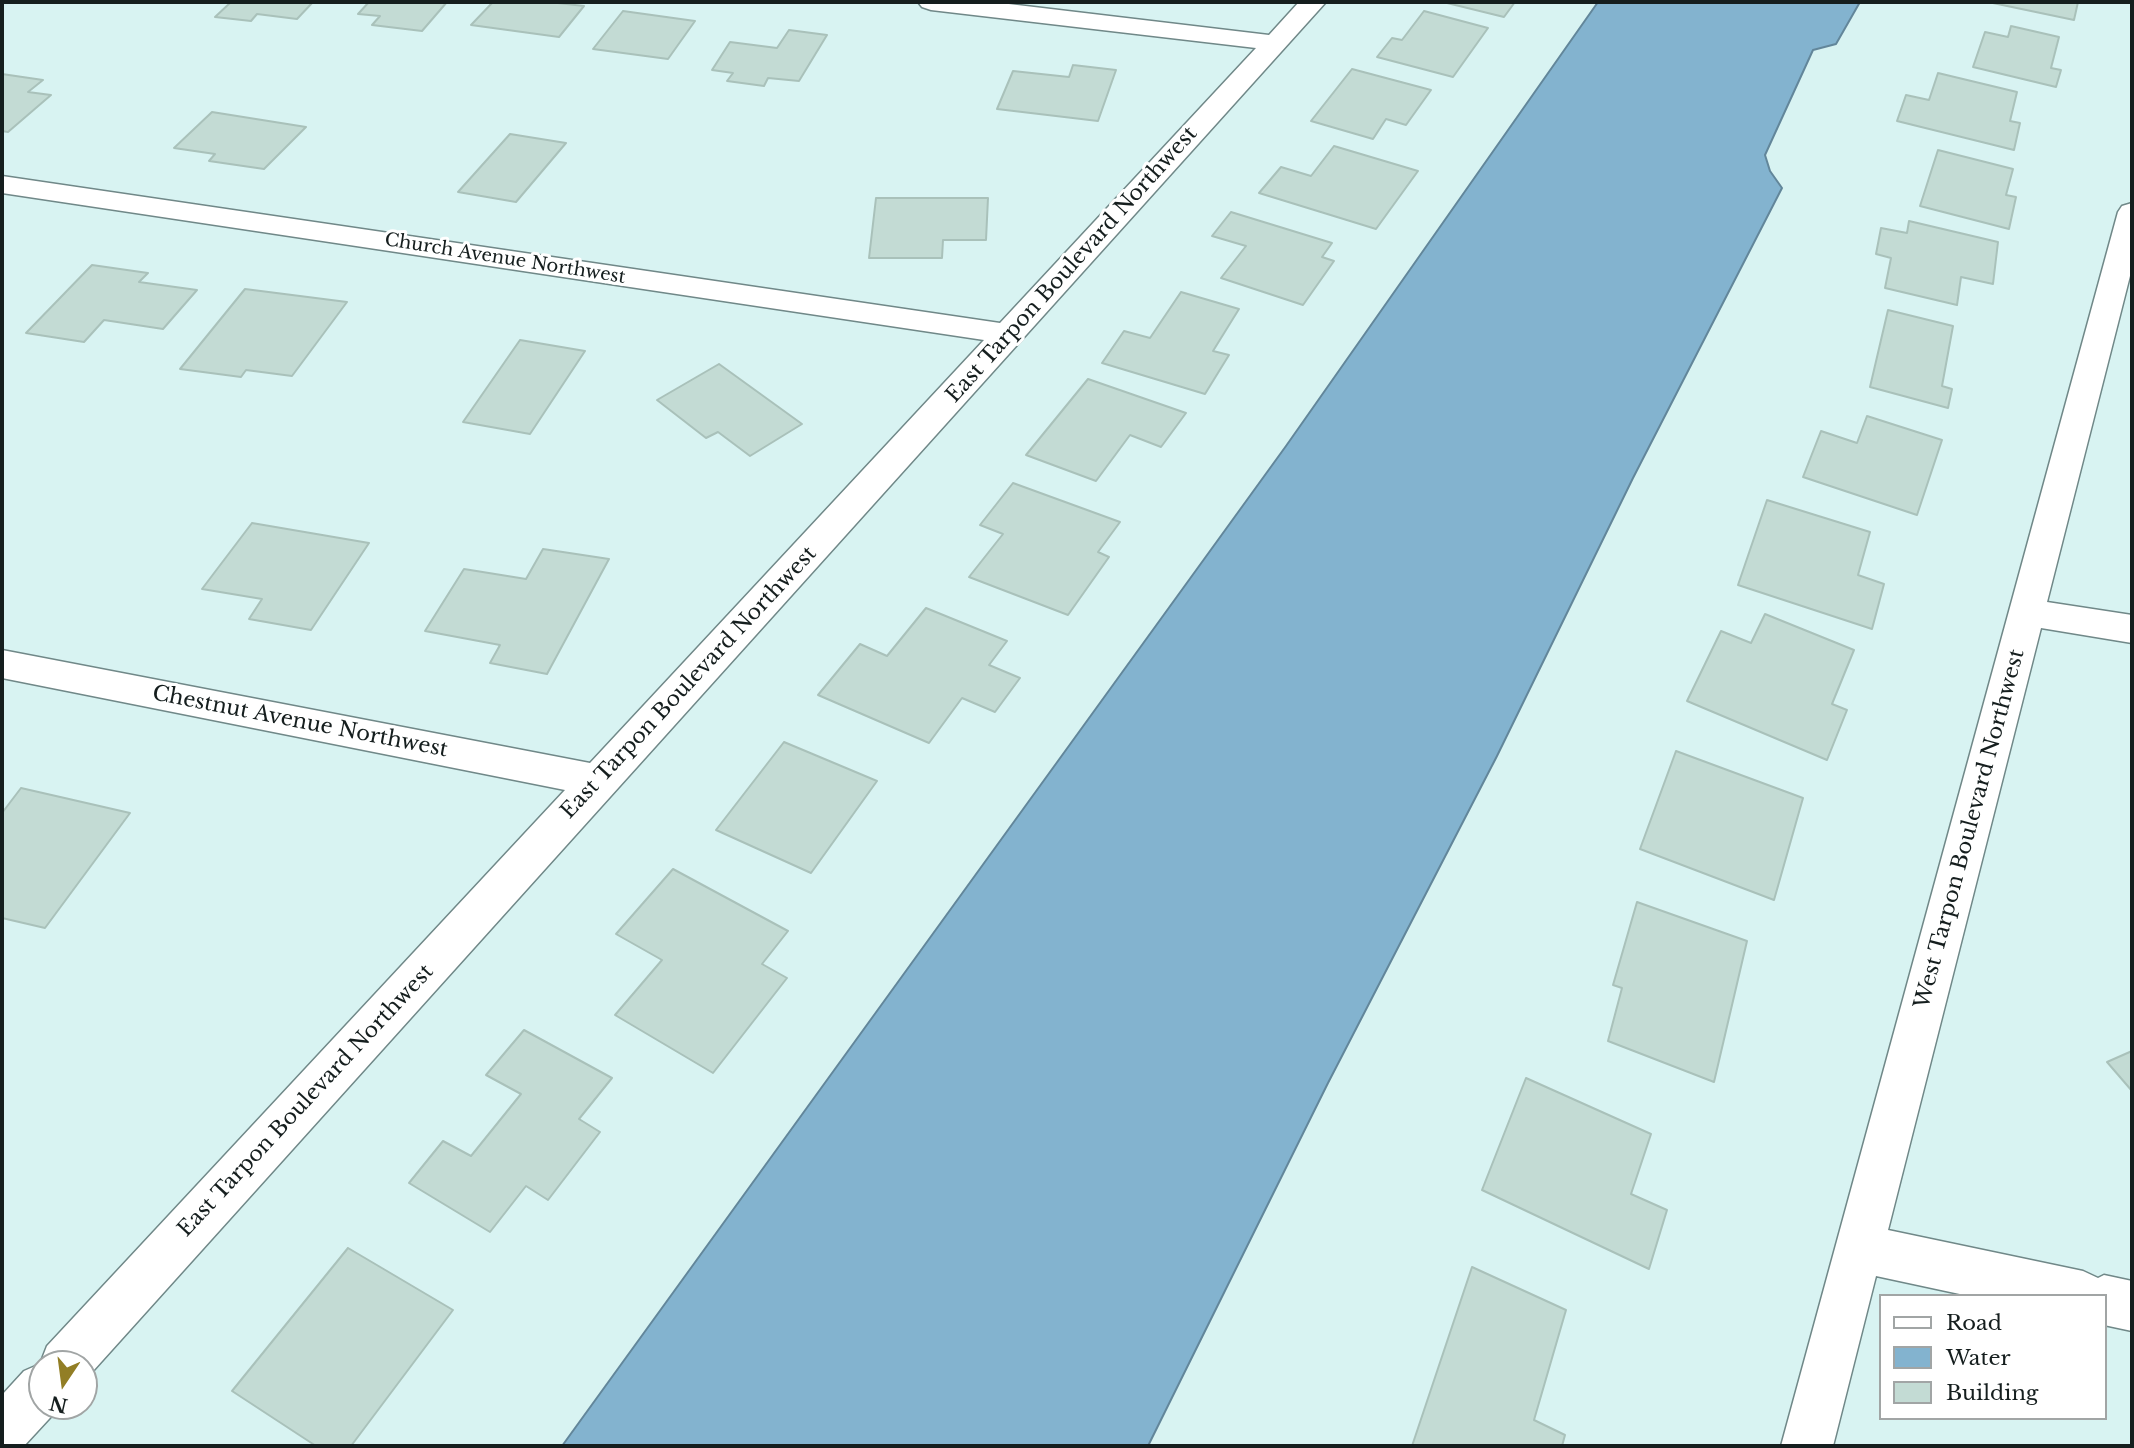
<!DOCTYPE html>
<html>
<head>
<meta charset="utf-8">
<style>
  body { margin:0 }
  #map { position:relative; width:2134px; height:1448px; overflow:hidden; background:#d8f3f2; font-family:"Libre Baskerville",serif }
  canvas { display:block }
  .frame { position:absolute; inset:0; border:4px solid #151e1e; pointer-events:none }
  .legend { position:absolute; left:1879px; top:1294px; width:228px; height:126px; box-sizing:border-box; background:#fff; border:2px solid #a1a5a5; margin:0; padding:9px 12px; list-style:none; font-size:21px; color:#151e1e }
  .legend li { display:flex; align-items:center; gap:14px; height:35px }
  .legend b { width:35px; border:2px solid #a1a5a5 }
  .north { position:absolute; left:28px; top:1350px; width:70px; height:70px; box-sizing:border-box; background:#fff; border:2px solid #a1a5a5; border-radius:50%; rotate:193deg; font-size:19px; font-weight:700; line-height:28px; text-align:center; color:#151e1e }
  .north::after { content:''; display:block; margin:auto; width:24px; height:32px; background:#927e25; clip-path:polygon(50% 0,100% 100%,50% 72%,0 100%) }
</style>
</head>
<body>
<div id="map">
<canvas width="2134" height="1448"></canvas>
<div class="frame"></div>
<ul class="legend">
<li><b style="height:9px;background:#fff"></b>Road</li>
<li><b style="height:19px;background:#83b3cf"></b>Water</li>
<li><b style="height:19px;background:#c3dbd4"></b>Building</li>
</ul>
<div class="north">N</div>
</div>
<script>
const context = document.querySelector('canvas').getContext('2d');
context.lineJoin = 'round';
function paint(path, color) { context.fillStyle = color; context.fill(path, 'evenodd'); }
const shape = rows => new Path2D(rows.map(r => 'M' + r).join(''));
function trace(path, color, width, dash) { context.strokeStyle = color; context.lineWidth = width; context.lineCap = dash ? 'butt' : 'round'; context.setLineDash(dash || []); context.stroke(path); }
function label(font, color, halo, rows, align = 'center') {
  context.font = font + ' "Libre Baskerville",serif'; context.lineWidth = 6; context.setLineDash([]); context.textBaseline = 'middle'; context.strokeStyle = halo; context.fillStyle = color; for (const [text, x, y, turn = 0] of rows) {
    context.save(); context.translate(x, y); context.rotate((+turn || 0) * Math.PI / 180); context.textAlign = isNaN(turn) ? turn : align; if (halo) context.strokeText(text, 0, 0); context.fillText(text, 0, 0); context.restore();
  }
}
const water = shape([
  [1598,2,1860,2,1836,44,1813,50,1765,155,1770,171,1782,188,1633,478,1497,756,1328,1083,1148,1446,562,1446,1286,446,1598,2]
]);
const building = shape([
  [231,2,313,2,297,19,257,14,251,21,215,17,231,2],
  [369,2,447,2,422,31,372,25,380,16,358,14,369,2],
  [493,2,549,2,584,6,559,37,471,25,493,2],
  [1443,2,1515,2,1504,17,1443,2],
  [1988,2,2078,2,2074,20,1988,2],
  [623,11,695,21,668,59,593,49,623,11],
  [1424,11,1488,28,1453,77,1377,57,1392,38,1402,40,1424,11],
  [2011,26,2059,37,2051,68,2061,70,2056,87,1973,67,1985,32,2008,37,2011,26],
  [789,30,827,35,799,81,768,78,764,86,727,81,733,73,712,70,730,42,777,48,789,30],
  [1073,65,1116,70,1098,121,997,109,1013,71,1069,77,1073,65],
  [1352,69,1431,90,1406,125,1386,119,1373,139,1311,121,1352,69],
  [1938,73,2017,92,2010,121,2020,123,2014,150,1897,121,1906,95,1929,100,1938,73],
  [2,74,43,80,28,92,51,95,8,132,2,131,2,74],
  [212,112,306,127,264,169,209,161,215,154,174,148,212,112],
  [510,134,566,143,516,202,458,192,510,134],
  [1334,146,1418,171,1376,229,1259,193,1281,167,1311,176,1334,146],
  [1938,150,2013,169,2006,195,2016,197,2009,229,1920,206,1938,150],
  [876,198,988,198,986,240,943,240,942,258,869,258,876,198],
  [1231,212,1332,243,1322,257,1334,261,1303,305,1221,278,1246,246,1212,236,1231,212],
  [1909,221,1998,242,1993,284,1961,277,1957,305,1885,288,1891,258,1876,254,1881,228,1907,233,1909,221],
  [92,265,148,273,139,282,197,290,163,329,104,320,84,342,26,333,92,265],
  [245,289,347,302,292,376,246,370,241,377,180,369,245,289],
  [1181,292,1239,309,1213,351,1229,355,1205,394,1102,363,1124,331,1150,338,1181,292],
  [1888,310,1953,326,1942,386,1952,389,1948,408,1870,387,1888,310],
  [520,340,585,351,530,434,463,422,520,340],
  [719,364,802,424,750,456,718,432,706,438,657,400,719,364],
  [1088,379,1186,413,1161,447,1130,435,1096,481,1026,455,1088,379],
  [1867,416,1942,440,1917,515,1803,477,1821,431,1857,443,1867,416],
  [1013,483,1120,522,1098,552,1109,557,1068,615,969,577,1003,534,980,525,1013,483],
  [1767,500,1870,532,1858,575,1884,584,1872,629,1738,585,1767,500],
  [252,523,369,543,311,630,249,619,262,599,202,589,252,523],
  [543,549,609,559,547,674,490,663,500,645,425,631,464,569,526,579,543,549],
  [926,608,1007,641,989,665,1020,678,995,712,962,698,929,743,818,695,860,644,887,656,926,608],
  [1765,614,1854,650,1832,704,1847,710,1827,760,1687,701,1721,631,1751,643,1765,614],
  [784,742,877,781,811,873,716,830,784,742],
  [1676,751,1803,798,1774,900,1640,849,1676,751],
  [21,788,130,813,45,928,2,918,2,813,21,788],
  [673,869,788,931,762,964,787,978,713,1073,615,1015,662,960,616,934,673,869],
  [1637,902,1747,941,1714,1082,1608,1041,1622,988,1613,985,1637,902],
  [524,1030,612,1078,579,1119,600,1132,548,1200,526,1186,490,1232,409,1183,443,1141,471,1156,521,1094,486,1075,524,1030],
  [2132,1051,2132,1091,2107,1062,2132,1051],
  [1526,1078,1651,1134,1631,1194,1667,1210,1649,1269,1482,1190,1526,1078],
  [348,1248,453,1310,351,1446,316,1446,232,1391,348,1248],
  [1472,1267,1566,1310,1534,1420,1565,1435,1562,1446,1412,1446,1472,1267]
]);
const street = shape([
  [918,2,992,2,1269,35,1299,2,1326,2,84,1381,84,1364,42,1364,42,1406,60,1407,24,1446,2,1446,2,1395,24,1371,40,1364,47,1346,565,790,2,678,2,650,590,763,984,340,2,193,2,176,1000,323,1256,48,931,10,922,7,918,2],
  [2132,203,2132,268,2047,602,2132,615,2132,643,2041,628,1888,1230,2083,1271,2098,1278,2104,1275,2132,1281,2132,1331,2104,1325,2104,1296,1969,1296,1876,1276,1833,1446,1781,1446,2118,212,2122,206,2132,203]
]);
const farStreetnames = [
  ["Church Avenue Northwest",505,259,9]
];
const streetNames = [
  ["East Tarpon Boulevard Northwest",1072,265,-48],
  ["East Tarpon Boulevard Northwest",689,683,-47],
  ["Chestnut Avenue Northwest",300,722,11],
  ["West Tarpon Boulevard Northwest",1970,829,-75],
  ["East Tarpon Boulevard Northwest",306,1101,-47]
];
paint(water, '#83b3cf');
trace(water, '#62869a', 2);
paint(building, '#c3dbd4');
trace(building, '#a9c1ba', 2);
trace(street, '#708888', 3);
paint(street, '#fff');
label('18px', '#151e1e', '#fff', farStreetnames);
label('21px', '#151e1e', '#fff', streetNames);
</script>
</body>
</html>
